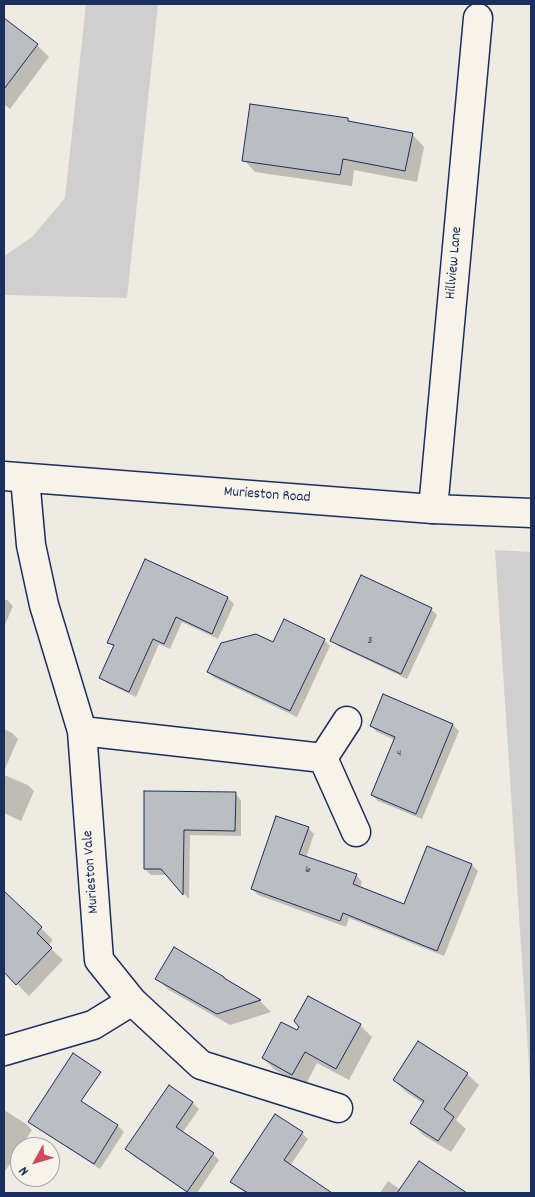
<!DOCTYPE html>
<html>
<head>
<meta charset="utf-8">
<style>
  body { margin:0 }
  #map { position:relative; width:535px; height:1197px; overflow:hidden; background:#eeebe2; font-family:Dekko,sans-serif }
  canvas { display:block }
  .frame { position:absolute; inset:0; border:5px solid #1b2f5e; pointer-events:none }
  .north { position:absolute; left:10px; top:1137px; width:50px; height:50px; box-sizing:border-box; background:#f7f3e8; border:1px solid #9fa5b1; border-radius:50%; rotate:231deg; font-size:14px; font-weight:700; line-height:20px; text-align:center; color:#1b2f5e }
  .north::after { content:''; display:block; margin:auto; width:18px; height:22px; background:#d1495b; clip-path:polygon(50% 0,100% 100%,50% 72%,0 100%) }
</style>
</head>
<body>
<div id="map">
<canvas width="535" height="1197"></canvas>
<div class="frame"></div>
<div class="north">N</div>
</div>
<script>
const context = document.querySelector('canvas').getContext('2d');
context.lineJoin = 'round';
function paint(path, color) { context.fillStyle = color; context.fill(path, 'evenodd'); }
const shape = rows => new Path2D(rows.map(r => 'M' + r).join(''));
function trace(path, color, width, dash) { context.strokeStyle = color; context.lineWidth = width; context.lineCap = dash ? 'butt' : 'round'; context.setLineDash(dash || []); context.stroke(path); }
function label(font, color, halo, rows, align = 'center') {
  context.font = font + ' Dekko,sans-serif'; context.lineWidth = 4; context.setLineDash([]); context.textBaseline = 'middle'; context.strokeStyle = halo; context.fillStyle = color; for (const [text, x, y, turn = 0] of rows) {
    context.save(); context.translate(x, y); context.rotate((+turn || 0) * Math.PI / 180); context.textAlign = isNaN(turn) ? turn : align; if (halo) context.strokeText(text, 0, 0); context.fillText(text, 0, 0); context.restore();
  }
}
const green = shape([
  [86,4,158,4,127,298,4,295,4,256,32,237,65,198],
  [495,550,531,552,531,1097]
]);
const shadow = shape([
  [4,20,37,45,49,57,10,109,4,104],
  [348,119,352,123,413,135,424,147,417,182,354,170,352,186,255,172,244,160],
  [146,561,228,598,234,604,218,639,182,622,170,649,159,644,136,697,107,683,100,677,114,647,109,642],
  [4,599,7,600,13,606,4,627],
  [431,609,437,615,407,679,338,646,332,640],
  [324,640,330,646,297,717,215,678,208,672,274,644],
  [384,696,453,725,459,731,422,819,378,801,372,795,395,740,377,732,371,726],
  [4,729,12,733,18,739,4,771],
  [4,775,28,785,34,791,21,821,4,813],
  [146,793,235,794,241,800,241,836,190,835,189,899,167,875,151,875,145,869],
  [308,828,314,834,306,858,356,875,362,882,360,888,404,906,428,848,472,865,478,871,444,956,349,918,346,927,258,895,252,889],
  [6,894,53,940,48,946,63,960,29,996,4,971,4,939,6,937,4,935,4,896],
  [174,949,260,1001,271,1012,230,1025,169,990,157,979],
  [360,1025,372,1037,349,1080,317,1063,305,1086,275,1070,263,1058],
  [467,1074,479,1085,456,1120,466,1129,451,1152,423,1135,412,1123,424,1104,406,1092,394,1080],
  [76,1099,118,1126,124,1132,100,1169,36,1127,30,1121],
  [193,1103,199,1109,182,1133,213,1154,219,1160,197,1193,188,1193,132,1155,126,1149],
  [4,1110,26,1124,32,1130,5,1171,4,1170],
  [276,1116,302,1133,308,1139,290,1166,324,1191,322,1193,246,1193,238,1188,232,1182],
  [388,1181,401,1190,453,1185,461,1193,380,1193]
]);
const building = shape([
  [4,18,38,44,4,89,4,18],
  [250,104,348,118,348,121,413,133,405,171,343,159,340,175,242,161,250,104],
  [145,559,228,597,212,634,176,617,164,644,153,639,129,692,99,678,114,645,107,643,145,559],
  [361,575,432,608,401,674,330,641,361,575],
  [284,619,325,639,290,711,207,672,221,643,256,634,273,642,284,619],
  [383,694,453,724,416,814,371,795,395,737,370,726,383,694],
  [144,791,236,792,235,831,184,830,183,895,161,869,144,869,144,791],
  [276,816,309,827,299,854,357,874,353,884,404,904,427,846,472,864,437,951,343,913,340,921,251,889,276,816],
  [4,891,42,927,37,933,52,948,16,985,4,972,4,891],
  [174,947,224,977,224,978,261,1000,217,1014,155,979,174,947],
  [308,996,361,1024,336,1069,305,1052,292,1075,262,1058,281,1022,297,1030,299,1027,294,1021,308,996],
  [418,1041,468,1073,444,1109,454,1117,438,1141,410,1123,424,1101,393,1080,418,1041],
  [73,1053,101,1072,81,1101,118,1125,94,1164,28,1122,73,1053],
  [169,1085,193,1102,176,1127,214,1153,187,1192,125,1149,169,1085],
  [275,1114,303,1132,284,1160,332,1193,248,1193,230,1182,275,1114],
  [419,1161,467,1193,397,1193,419,1161]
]);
const street = shape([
  [25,478,31,545,44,605,82,731,323,758,347,721],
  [433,509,478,18],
  [82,731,99,960,132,1001,201,1065,338,1108],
  [323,758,356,832],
  [4,1051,93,1025,132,1001]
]);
const secondary = shape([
  [4,476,433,509,531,513]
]);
const numberNames = [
  ["3",370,641],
  ["4",399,754],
  ["6",308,870]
];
const streetNames = [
  ["Hillview Lane",455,263,-85],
  ["Murieston Road",267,496,4],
  ["Murieston Vale",92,872,-94]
];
paint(green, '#cfcfcf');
paint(shadow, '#0003');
paint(building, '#babdc2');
trace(building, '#1b2f5e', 1);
trace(street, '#1b2f5e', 31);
trace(secondary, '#1b2f5e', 31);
trace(street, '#f7f3e8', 28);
trace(secondary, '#f7f3e8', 28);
label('12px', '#435277', null, numberNames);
label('15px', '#1b2f5e', '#f7f3e8', streetNames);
</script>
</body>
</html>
